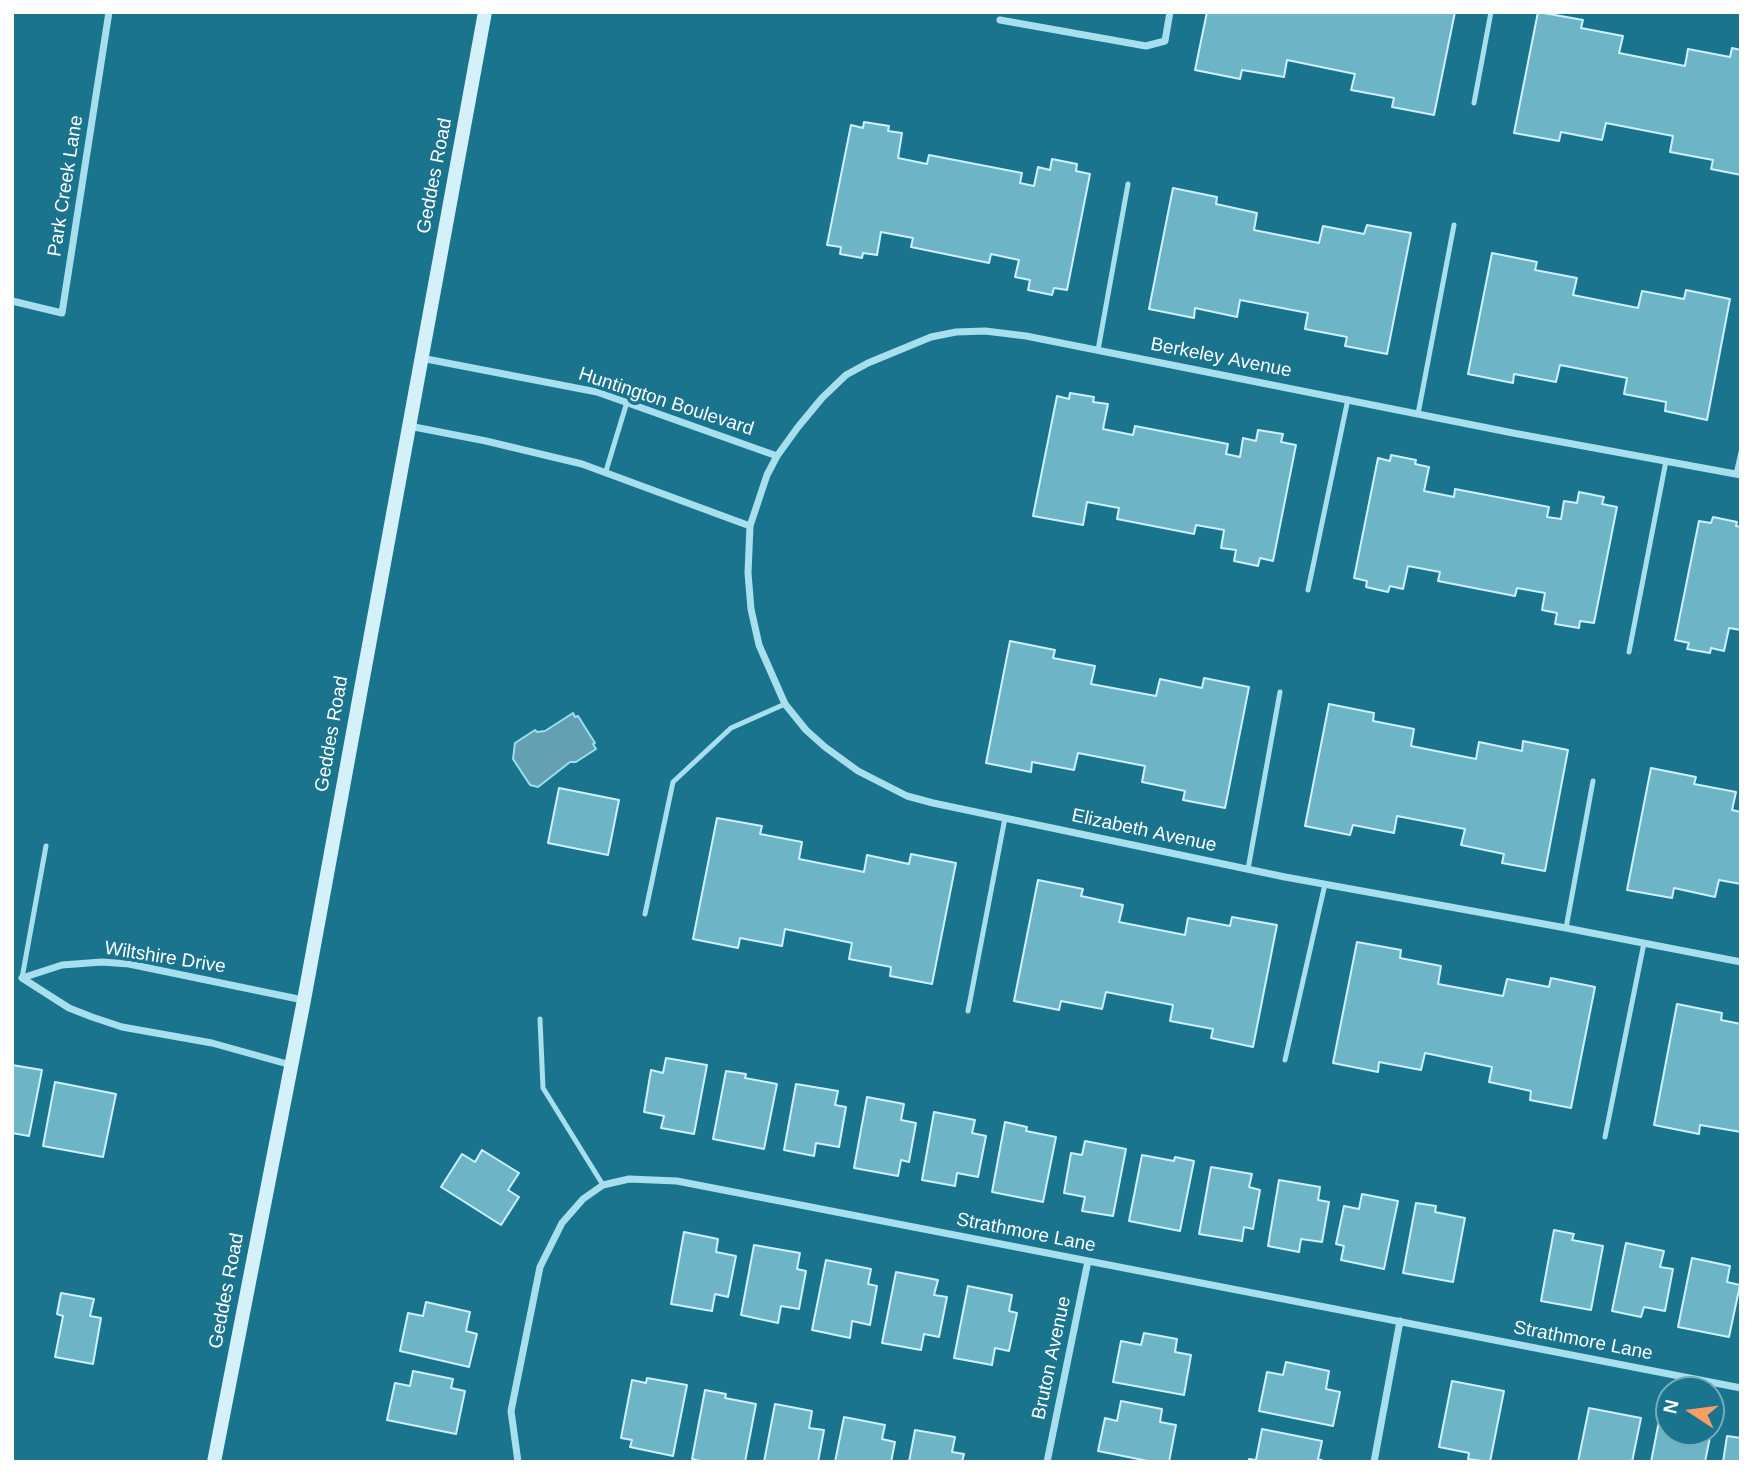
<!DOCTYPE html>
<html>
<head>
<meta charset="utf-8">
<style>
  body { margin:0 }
  #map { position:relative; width:1753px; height:1474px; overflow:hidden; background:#1b748e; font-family:Helvetica,sans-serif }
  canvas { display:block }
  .frame { position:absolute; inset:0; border:14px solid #fff; pointer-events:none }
  .north { position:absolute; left:1655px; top:1376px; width:70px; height:70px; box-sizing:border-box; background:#1b748e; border:2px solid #76acbb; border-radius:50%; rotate:283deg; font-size:19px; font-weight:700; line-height:28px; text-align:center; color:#fff }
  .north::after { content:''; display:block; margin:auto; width:24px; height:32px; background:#ff9e64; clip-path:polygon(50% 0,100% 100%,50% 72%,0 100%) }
</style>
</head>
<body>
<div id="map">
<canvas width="1753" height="1474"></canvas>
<div class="frame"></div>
<div class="north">N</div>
</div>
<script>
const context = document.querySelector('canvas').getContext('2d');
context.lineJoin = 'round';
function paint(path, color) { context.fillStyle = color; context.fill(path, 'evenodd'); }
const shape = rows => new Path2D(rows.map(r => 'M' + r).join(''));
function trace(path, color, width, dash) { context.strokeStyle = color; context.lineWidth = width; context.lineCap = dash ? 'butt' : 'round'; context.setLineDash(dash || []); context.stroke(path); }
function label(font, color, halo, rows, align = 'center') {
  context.font = font + ' Helvetica,sans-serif'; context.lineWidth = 7; context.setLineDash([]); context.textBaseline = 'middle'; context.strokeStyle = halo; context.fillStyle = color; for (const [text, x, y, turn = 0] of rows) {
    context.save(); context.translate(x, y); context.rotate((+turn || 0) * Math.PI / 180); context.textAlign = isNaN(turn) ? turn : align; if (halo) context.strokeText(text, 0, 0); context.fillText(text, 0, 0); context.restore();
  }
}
const water = shape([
  [573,713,575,717,578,716,595,743,593,744,596,749,576,762,570,762,538,787,530,785,513,759,515,743,535,730,537,732,545,731,573,713]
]);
const building = shape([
  [1207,12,1455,12,1434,115,1392,107,1394,98,1351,90,1355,74,1287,60,1284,77,1242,70,1240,79,1195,70,1207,12],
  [1538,12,1583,20,1581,28,1623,36,1619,53,1685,66,1688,49,1730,57,1732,48,1741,50,1741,175,1711,169,1713,160,1670,152,1673,136,1606,123,1602,140,1561,132,1559,141,1514,133,1538,12],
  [864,122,889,126,888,131,902,133,898,158,927,164,929,155,1022,173,1020,183,1034,186,1038,167,1050,170,1052,159,1077,164,1076,171,1090,174,1067,290,1054,288,1052,295,1028,290,1030,280,1015,277,1019,260,991,254,989,263,911,247,913,238,881,232,877,255,863,253,862,258,840,254,841,247,827,245,851,125,863,128,864,122],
  [1173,188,1217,197,1216,204,1257,213,1254,230,1319,243,1323,226,1364,234,1367,225,1411,233,1387,354,1345,346,1347,337,1305,329,1308,313,1240,300,1237,317,1195,308,1194,318,1149,309,1173,188],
  [1492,253,1537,262,1535,270,1577,278,1573,295,1638,308,1642,291,1684,299,1686,290,1730,299,1707,420,1665,411,1666,402,1624,394,1627,378,1560,365,1556,382,1514,374,1513,383,1468,374,1492,253],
  [1070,393,1094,397,1093,402,1108,404,1103,429,1133,435,1135,426,1228,444,1226,454,1240,457,1243,438,1256,441,1258,430,1283,434,1281,442,1296,445,1273,561,1260,558,1258,566,1234,561,1236,550,1221,548,1224,530,1196,525,1194,534,1117,519,1119,508,1087,502,1083,525,1033,516,1057,396,1069,399,1070,393],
  [1391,455,1416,460,1415,464,1429,467,1424,491,1454,497,1455,489,1549,507,1547,517,1561,519,1564,501,1577,503,1579,492,1604,497,1602,504,1617,507,1594,623,1580,621,1579,628,1555,624,1557,613,1542,610,1545,593,1517,588,1515,596,1438,581,1440,572,1408,566,1403,589,1390,586,1388,592,1366,587,1367,581,1354,578,1378,458,1390,461,1391,455],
  [1713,517,1737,522,1736,526,1741,527,1741,630,1729,628,1724,651,1711,648,1710,653,1687,649,1689,643,1675,640,1699,521,1711,523,1713,517],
  [1010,641,1055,650,1053,658,1095,666,1091,684,1156,696,1160,679,1202,688,1204,678,1249,687,1225,808,1183,800,1185,791,1142,782,1145,766,1078,753,1074,770,1032,762,1031,772,986,763,1010,641],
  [1329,704,1374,713,1373,721,1414,729,1411,746,1476,759,1479,742,1522,751,1523,741,1568,750,1545,871,1502,863,1504,854,1461,845,1465,829,1397,816,1394,833,1353,825,1350,835,1305,826,1329,704],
  [1651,768,1696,777,1694,784,1736,792,1732,810,1741,812,1741,884,1719,880,1715,897,1674,888,1672,898,1627,890,1651,768],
  [559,788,619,800,608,855,548,843,559,788],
  [717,818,762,826,760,834,802,842,799,859,864,872,867,855,909,864,911,854,956,863,932,984,890,976,891,967,849,959,852,943,785,929,782,946,740,938,738,948,693,939,717,818],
  [1038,880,1083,889,1081,896,1123,905,1119,922,1185,935,1188,918,1230,926,1232,917,1277,925,1253,1047,1211,1038,1213,1029,1170,1021,1173,1005,1106,992,1102,1009,1061,1001,1059,1010,1014,1001,1038,880],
  [1357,942,1401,950,1400,958,1441,966,1438,984,1503,996,1507,979,1549,987,1551,978,1595,987,1571,1108,1530,1100,1531,1091,1489,1082,1492,1067,1425,1053,1421,1070,1379,1062,1378,1072,1333,1063,1357,942],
  [1677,1004,1722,1013,1721,1020,1741,1024,1741,1132,1700,1125,1699,1134,1654,1125,1677,1004],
  [666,1058,707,1065,694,1134,661,1128,664,1116,644,1112,651,1070,663,1073,666,1058],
  [12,1065,42,1070,29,1136,12,1133,12,1065],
  [726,1071,746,1074,745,1078,777,1084,764,1149,713,1139,726,1071],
  [55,1082,116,1094,103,1157,43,1146,55,1082],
  [796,1084,838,1091,835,1105,846,1107,839,1147,816,1143,814,1156,784,1150,796,1084],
  [867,1097,904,1104,901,1120,916,1123,909,1162,901,1160,898,1176,854,1168,867,1097],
  [934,1112,975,1120,972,1133,986,1136,978,1177,957,1173,955,1186,922,1180,934,1112],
  [1005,1122,1027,1127,1026,1131,1056,1137,1043,1202,992,1192,1005,1122],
  [1085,1141,1126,1149,1113,1216,1082,1211,1085,1197,1064,1193,1071,1153,1082,1155,1085,1141],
  [482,1150,519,1173,508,1190,519,1197,501,1225,441,1187,462,1154,475,1162,482,1150],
  [1142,1155,1174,1161,1175,1157,1194,1161,1180,1231,1129,1221,1142,1155],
  [1211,1167,1252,1174,1249,1187,1260,1190,1253,1229,1244,1227,1242,1241,1199,1234,1211,1167],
  [1279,1180,1320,1187,1318,1200,1329,1202,1322,1242,1301,1239,1299,1252,1268,1246,1279,1180],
  [1362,1194,1398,1201,1384,1269,1341,1260,1344,1246,1336,1244,1344,1206,1359,1209,1362,1194],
  [1416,1203,1436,1206,1435,1212,1465,1218,1453,1282,1403,1273,1416,1203],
  [1554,1230,1574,1234,1572,1240,1603,1246,1591,1310,1541,1301,1554,1230],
  [684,1232,718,1239,716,1252,736,1256,728,1297,715,1294,712,1311,671,1304,684,1232],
  [1626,1243,1664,1251,1660,1267,1673,1269,1665,1311,1644,1307,1641,1317,1612,1311,1626,1243],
  [754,1245,800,1253,797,1269,806,1271,799,1309,781,1306,778,1323,741,1315,754,1245],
  [1692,1258,1730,1266,1727,1282,1740,1285,1729,1337,1678,1327,1692,1258],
  [826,1260,871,1269,868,1284,877,1286,870,1325,852,1321,850,1338,812,1330,826,1260],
  [896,1272,938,1280,934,1295,947,1297,939,1337,924,1334,921,1350,882,1343,896,1272],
  [968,1286,1012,1295,1009,1311,1017,1313,1009,1351,995,1348,992,1365,954,1358,968,1286],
  [61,1293,94,1299,90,1316,101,1318,93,1364,55,1357,63,1316,57,1314,61,1293],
  [426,1302,470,1312,466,1331,477,1334,469,1367,400,1351,408,1313,423,1316,426,1302],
  [1144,1333,1177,1339,1175,1352,1191,1355,1184,1395,1113,1382,1121,1341,1141,1345,1144,1333],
  [1286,1362,1329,1371,1326,1389,1340,1392,1333,1426,1259,1411,1267,1372,1283,1375,1286,1362],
  [413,1371,453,1379,451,1388,465,1391,456,1434,387,1420,395,1383,410,1386,413,1371],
  [647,1378,687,1385,673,1456,630,1447,632,1440,621,1438,632,1380,646,1383,647,1378],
  [1452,1381,1504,1391,1490,1462,1468,1459,1469,1453,1439,1447,1452,1381],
  [705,1390,726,1394,725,1398,756,1404,745,1462,705,1462,692,1459,705,1390],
  [1121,1401,1162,1409,1160,1422,1176,1425,1169,1462,1153,1462,1098,1451,1105,1418,1117,1421,1121,1401],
  [775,1404,812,1411,809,1428,824,1430,818,1462,764,1462,775,1404],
  [1589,1408,1641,1418,1632,1462,1578,1462,1589,1408],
  [844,1417,885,1425,882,1439,895,1442,891,1462,835,1462,844,1417],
  [1659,1421,1669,1423,1669,1432,1711,1432,1705,1462,1651,1462,1659,1421],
  [1262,1429,1322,1441,1318,1459,1326,1462,1249,1462,1249,1459,1256,1460,1262,1429],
  [915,1430,955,1437,952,1452,964,1454,962,1462,909,1462,915,1430],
  [1727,1436,1741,1438,1741,1462,1723,1462,1727,1436]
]);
const lane = shape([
  [1474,103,1491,12],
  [1098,350,1128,184],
  [1418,414,1454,225],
  [606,471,627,402],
  [1736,474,1741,452],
  [1308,590,1348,399],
  [1629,652,1666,461],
  [1248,869,1280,692],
  [645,914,673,782,731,728,785,704],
  [1566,928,1593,781],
  [22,978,46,846],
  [968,1011,1005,818],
  [540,1019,543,1088,603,1185],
  [1285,1060,1325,884],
  [1605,1137,1644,943]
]);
const street = shape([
  [1000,20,1146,46,1165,41,1170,12],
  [12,301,62,313,109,12],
  [421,358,597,392,777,456],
  [409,426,486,441,582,464,750,526],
  [1741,475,1513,433,1026,336,985,331,956,332,931,337,868,363,846,375,822,398,798,427,777,456,767,475,750,526,748,573,751,609,759,645,785,704,806,730,825,747,858,771,907,796,933,803,1285,877,1566,928,1741,962],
  [291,1065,212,1043,122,1027,92,1017,69,1008,22,978,62,965,102,962,129,964,303,1000],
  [518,1462,511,1411,540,1267,562,1223,583,1199,603,1185,629,1179,677,1181,1741,1388],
  [1047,1462,1088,1261],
  [1374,1462,1400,1321]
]);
const secondary = shape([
  [214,1462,304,1000,485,12]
]);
const streetNames = [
  ["Geddes Road",435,176,-79],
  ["Park Creek Lane",66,186,-81],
  ["Berkeley Avenue",1221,358,11],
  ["Huntington Boulevard",666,402,18],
  ["Geddes Road",332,734,-80],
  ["Elizabeth Avenue",1144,831,12],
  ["Wiltshire Drive",165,958,9],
  ["Strathmore Lane",1026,1233,11],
  ["Geddes Road",227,1291,-79],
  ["Strathmore Lane",1583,1341,11],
  ["Bruton Avenue",1052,1358,-78]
];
paint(water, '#64a0b1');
trace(water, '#9adff0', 2);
paint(building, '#6db4c7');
trace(building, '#cdf1fa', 2);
trace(lane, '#a7dfee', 5);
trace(street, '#a7dfee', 7);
trace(secondary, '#d4f1fa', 14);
label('19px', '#fff', '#1b748e', streetNames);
</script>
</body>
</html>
